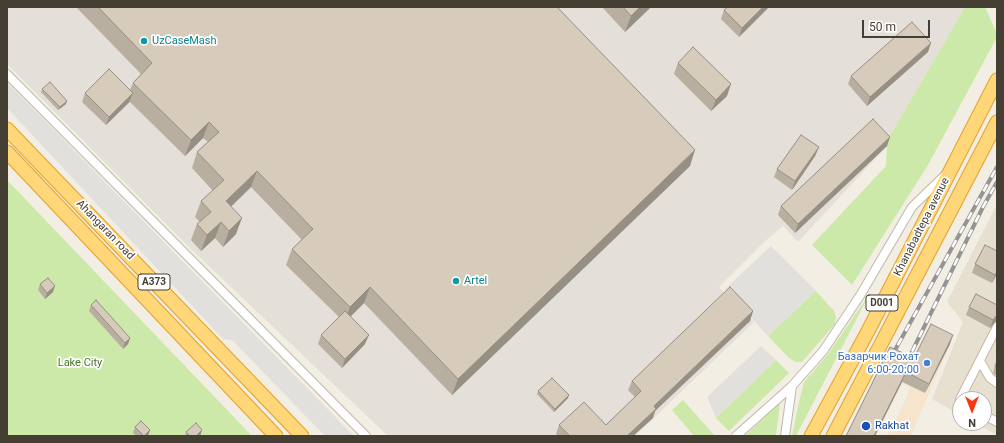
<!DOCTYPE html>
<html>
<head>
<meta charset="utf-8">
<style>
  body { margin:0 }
  #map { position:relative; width:1004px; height:443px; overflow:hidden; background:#f2eee3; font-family:Roboto,sans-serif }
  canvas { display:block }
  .frame { position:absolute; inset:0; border:8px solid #443e33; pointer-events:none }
  .north { position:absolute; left:952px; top:391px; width:40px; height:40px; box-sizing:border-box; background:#fff; border:1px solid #b4b2ad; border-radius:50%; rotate:180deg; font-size:11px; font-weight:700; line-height:16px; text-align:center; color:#443e33 }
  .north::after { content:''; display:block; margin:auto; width:14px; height:18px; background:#ff330d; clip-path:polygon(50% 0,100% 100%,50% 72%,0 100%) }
  .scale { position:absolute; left:862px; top:20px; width:68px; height:18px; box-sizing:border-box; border:2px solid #443e33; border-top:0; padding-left:5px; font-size:12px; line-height:14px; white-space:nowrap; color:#443e33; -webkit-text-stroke:3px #fff; paint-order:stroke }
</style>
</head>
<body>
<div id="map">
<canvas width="1004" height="443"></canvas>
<div class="frame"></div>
<div class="north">N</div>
<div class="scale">50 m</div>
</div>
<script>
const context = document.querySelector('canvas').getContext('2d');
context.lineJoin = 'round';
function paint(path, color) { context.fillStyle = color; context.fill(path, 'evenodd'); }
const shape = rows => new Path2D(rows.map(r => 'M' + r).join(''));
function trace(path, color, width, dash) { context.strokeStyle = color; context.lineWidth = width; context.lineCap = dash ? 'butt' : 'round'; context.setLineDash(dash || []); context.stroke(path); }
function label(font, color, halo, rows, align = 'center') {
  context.font = font + ' Roboto,sans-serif'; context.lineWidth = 3.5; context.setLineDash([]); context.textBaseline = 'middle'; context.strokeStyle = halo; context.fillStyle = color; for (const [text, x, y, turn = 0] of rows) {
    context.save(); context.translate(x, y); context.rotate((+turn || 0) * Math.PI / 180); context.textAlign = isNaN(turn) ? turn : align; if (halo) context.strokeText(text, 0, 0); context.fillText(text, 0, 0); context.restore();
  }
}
const residential = shape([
  [997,204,997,435,975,423,984,423,984,399,960,399,960,415,932,399,963,322,947,302]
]);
const commercial = shape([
  [933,328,952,339,911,436,887,436,905,401]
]);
const industrial = shape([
  [7,7,965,7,887,141,887,146,798,242,783,226,765,241,719,287,754,322,635,436,388,436,191,249,7,64]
]);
const green = shape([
  [965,7,985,7,997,34,997,37,928,165,852,285,812,245,886,166,887,141],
  [7,180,252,436,7,436],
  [816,291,834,311,836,317,835,324,802,362,795,362,789,358,768,336],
  [870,293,796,436,792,436,799,402,804,382,828,354],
  [776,360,789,373,729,431,716,418],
  [683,400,715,436,694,436,672,410],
  [780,402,776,436,745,436]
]);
const parking = shape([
  [7,82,354,436,325,436,232,340,223,339,7,108],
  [771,246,816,291,768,336,725,289],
  [761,346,776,360,716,418,707,397]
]);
const minor = shape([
  [7,74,366,436],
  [980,361,990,378,997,383],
  [960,399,997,327],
  [984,415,997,422],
  [736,436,792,386,823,351,861,294,912,207,945,175],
  [785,436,792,386]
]);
const trunk = shape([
  [7,129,302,436],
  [7,152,276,436],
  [811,436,867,333,997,80],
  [833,436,997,122]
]);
const rail = shape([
  [890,359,997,167],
  [905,366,983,207,997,182]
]);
const wall = shape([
  [76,7,557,7,690,166,452,395,364,303,350,317,365,344,342,368,318,344,321,335,339,317,286,265,292,249,302,240,251,187,231,207,236,234,223,247,215,238,201,251,191,240,197,224,200,222,195,217,201,201,213,191,192,168,197,152,208,142,203,138,185,156,130,102,106,125,82,102,85,93,130,90,133,83,141,74],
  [602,7,651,7,625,32],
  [769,7,739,37,721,19,724,10],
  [928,52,867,106,848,84,851,76],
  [678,63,727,96,711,111,674,74],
  [42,89,66,104,58,110,41,92],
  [887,146,795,233,778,215,781,206],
  [819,147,815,156,792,190,774,177,777,169],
  [975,264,997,274,992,283,972,273],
  [40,284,53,292,45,299,38,290],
  [91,305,130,338,128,344,123,349,89,311],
  [969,307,997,320,990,328,966,315],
  [753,311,750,321,655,411,653,418,633,436,558,436,556,434,559,425,606,425,635,397,628,390,632,381],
  [950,344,925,393,902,382,875,436,846,436,914,358],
  [997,361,997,376,994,374,993,372],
  [538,391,568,398,554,412,537,394],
  [135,427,150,430,148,436,136,436,133,433],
  [202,430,200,436,185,436,186,432]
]);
const shadedWall = shape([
  [640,7,651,7,625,32,631,16],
  [763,7,769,7,739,37,742,28],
  [931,43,928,52,867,106,870,97],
  [731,84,727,96,711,111,716,100],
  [133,93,129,102,106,125,109,117],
  [67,101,66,104,58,110,60,107],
  [209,122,203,138,185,156,191,140],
  [890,137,887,146,795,233,798,224],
  [819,147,815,156,792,190,795,181],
  [695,150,690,166,452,395,458,379],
  [257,171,251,187,220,217,226,201],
  [242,218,236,234,223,247,229,231],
  [221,222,215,238,201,251,207,235],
  [997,271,997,274,992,283,995,275],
  [55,286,53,292,45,299,47,293],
  [370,287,364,303,344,323,350,307],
  [753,311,750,321,655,411,653,418,633,436,627,436,654,406],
  [997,315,997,320,990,328,993,320],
  [369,335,365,344,342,368,345,359],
  [953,335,950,344,925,393,929,384],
  [130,338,128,344,123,349,125,343],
  [906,372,902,382,875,436,874,436],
  [569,395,568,398,554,412,555,409],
  [150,430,148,436,144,436],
  [202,430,200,436,196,436]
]);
const building = shape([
  [98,7,557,7,695,150,458,379,370,287,350,307,292,249,313,229,257,171,226,201,242,218,229,231,221,222,207,235,197,224,211,212,201,201,224,180,197,152,219,132,209,122,191,140,133,83,152,63,98,7],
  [623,7,640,7,631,16,623,7],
  [728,7,763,7,742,28,724,10,728,7],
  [912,22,931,43,870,97,851,76,912,22],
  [693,47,731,84,716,100,678,63,693,47],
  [109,69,133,93,109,117,85,93,109,69],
  [50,82,67,101,60,107,42,89,50,82],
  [873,119,890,137,798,224,781,206,873,119],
  [801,135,819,147,795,181,777,169,801,135],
  [985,245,997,251,997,271,995,275,975,264,985,245],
  [48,278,55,286,47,293,40,284,48,278],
  [730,287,753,311,654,406,656,409,627,436,570,436,559,425,584,402,606,425,641,391,632,381,730,287],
  [976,294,997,305,997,315,993,320,969,307,976,294],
  [96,300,130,338,125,343,91,305,96,300],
  [345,311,369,335,345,359,321,335,345,311],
  [931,324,953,335,929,384,906,372,874,436,846,436,890,347,914,358,931,324],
  [997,361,997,369,995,366,997,361],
  [552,378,569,395,555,409,538,391,552,378],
  [141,421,150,430,144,436,135,427,141,421],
  [196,423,202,430,196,436,190,436,186,432,196,423]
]);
const markers = [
  [144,41,4,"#0f9aa8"],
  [456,281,4,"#0f9aa8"],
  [927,363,4,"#3f7fe0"],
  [866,426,5,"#1a4fb4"]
];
const shields = [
  [154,282,32],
  [882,303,32]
];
const shieldNames = [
  ["A373",154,282],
  ["D001",882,303]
];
const cultureNames = [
  ["UzCaseMash",152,41],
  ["Artel",464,281]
];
const streetNames = [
  ["Khanabadtepa avenue",922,227,-63],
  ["Ahangaran road",105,230,46]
];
const shopNames = [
  ["Базарчик Рохат",919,357],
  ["6:00-20:00",919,370]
];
const parkNames = [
  ["Lake City",80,363]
];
const transitNames = [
  ["Rakhat",875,426]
];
paint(residential, '#e7e0d1');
paint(commercial, '#f6e5cc');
paint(industrial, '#e4dfd8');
paint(green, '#cce9a9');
paint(parking, '#e2e0dc');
trace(minor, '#c1b9a8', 10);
trace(trunk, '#e3a12c', 15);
trace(minor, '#fff', 8);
trace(trunk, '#ffd678', 13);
trace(rail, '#949494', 4);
trace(rail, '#fff', 2.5, [8]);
paint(wall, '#b9afa1');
paint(shadedWall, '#968f83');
paint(building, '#d7ccbb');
trace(building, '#968f83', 1);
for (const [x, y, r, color] of markers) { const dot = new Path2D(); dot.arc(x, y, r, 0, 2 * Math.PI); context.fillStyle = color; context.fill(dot); trace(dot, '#fff', 1.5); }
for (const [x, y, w] of shields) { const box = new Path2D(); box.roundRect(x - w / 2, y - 8, w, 16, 3); context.fillStyle = '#fff'; context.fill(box); trace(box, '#443e33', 1); }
label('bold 10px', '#443e33', null, shieldNames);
label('11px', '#0d838f', '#fff', cultureNames, 'left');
label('11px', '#443e33', '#fff', streetNames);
label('11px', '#366cbe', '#fff', shopNames, 'right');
label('11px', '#437824', '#fff', parkNames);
label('11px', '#164399', '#fff', transitNames, 'left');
</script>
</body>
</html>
